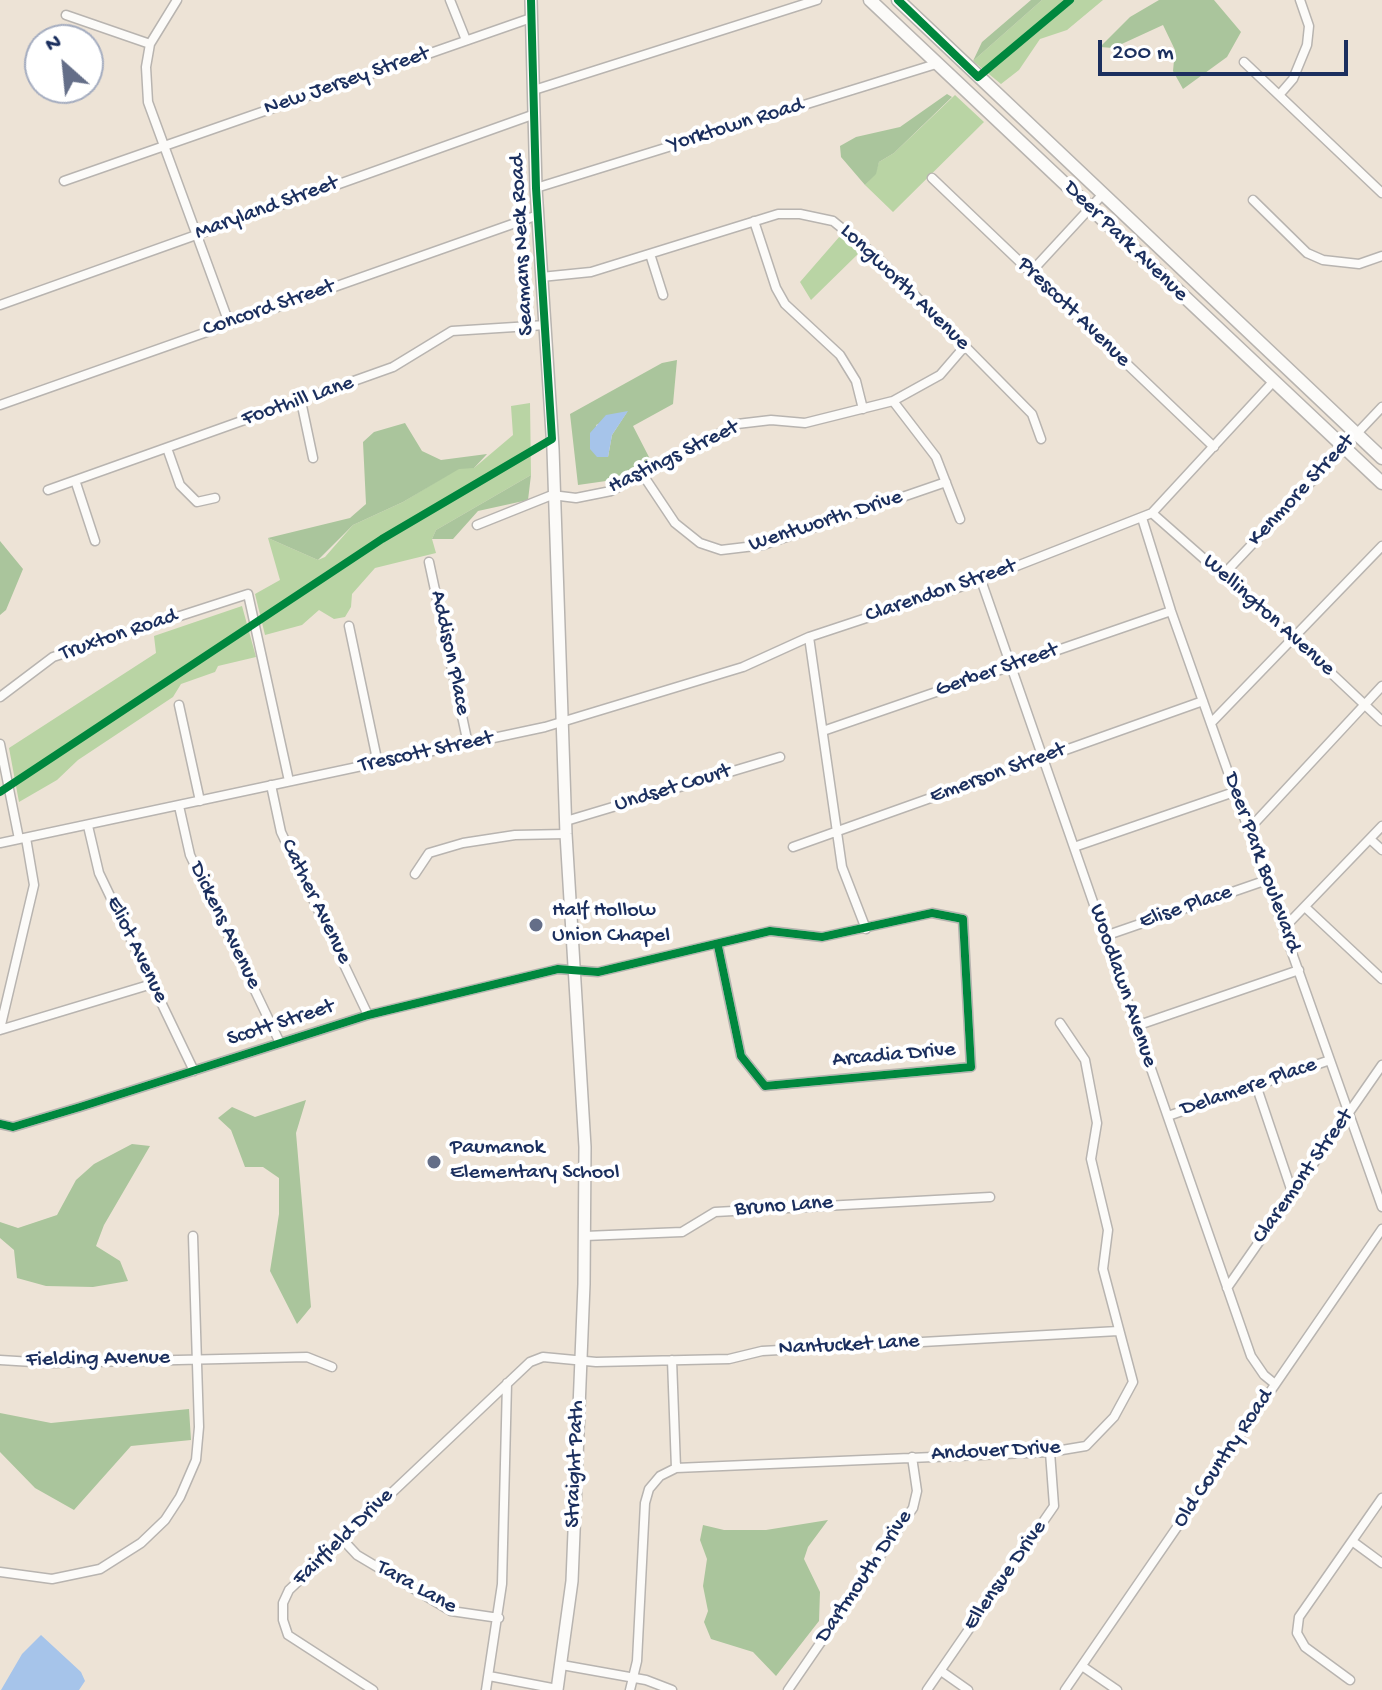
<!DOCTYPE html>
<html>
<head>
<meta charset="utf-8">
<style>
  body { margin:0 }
  #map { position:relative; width:1382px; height:1690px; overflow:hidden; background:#ede3d6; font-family:"Gochi Hand",sans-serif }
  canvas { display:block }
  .north { position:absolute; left:24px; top:24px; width:80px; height:80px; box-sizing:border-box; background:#fff; border:2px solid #a4acbf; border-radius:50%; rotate:333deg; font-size:22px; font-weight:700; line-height:32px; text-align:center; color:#1b2f5e }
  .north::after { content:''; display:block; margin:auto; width:28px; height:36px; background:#646e88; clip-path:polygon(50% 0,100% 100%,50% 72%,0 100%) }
  .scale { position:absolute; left:1098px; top:40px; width:250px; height:36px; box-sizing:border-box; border:4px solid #1b2f5e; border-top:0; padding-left:10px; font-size:24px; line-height:28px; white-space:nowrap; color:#1b2f5e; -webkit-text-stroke:6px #fff; paint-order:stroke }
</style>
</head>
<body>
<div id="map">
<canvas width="1382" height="1690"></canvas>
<div class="north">N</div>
<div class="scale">200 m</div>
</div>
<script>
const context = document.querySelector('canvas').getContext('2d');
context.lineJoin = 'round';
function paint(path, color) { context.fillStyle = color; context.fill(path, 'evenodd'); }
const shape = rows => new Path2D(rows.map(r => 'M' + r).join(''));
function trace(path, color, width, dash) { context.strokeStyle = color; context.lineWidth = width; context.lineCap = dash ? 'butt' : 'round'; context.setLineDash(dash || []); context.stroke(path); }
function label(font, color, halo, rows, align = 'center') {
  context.font = font + ' "Gochi Hand",sans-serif'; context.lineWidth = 8; context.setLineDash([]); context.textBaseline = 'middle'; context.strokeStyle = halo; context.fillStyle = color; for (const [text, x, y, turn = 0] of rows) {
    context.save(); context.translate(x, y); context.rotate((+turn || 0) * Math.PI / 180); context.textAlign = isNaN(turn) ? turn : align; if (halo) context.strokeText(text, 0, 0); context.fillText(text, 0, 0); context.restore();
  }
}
const green = shape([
  [1042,0,1103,0,1067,30,1040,39,1019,70,1001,84,973,61],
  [955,95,984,122,893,212,865,185,875,174,879,162,894,153],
  [840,236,859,253,811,300,800,282],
  [530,403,531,475,436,530,432,539,436,553,375,568,352,594,351,607,345,617,334,619,319,610,302,625,265,635,255,594,280,580,268,538,318,560,325,557,353,525,403,502,459,468,474,468,513,435,511,406],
  [242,606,256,657,218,666,215,672,181,684,173,697,78,760,57,780,19,802,9,748,156,653,154,636]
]);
const forest = shape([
  [1031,0,1042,0,973,61,982,42],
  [1159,0,1214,0,1241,32,1227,57,1183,89,1173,71,1175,50,1163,25,1113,48,1100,47,1130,17],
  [947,94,952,97,894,153,879,162,876,174,865,185,841,157,840,146,856,137,900,127],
  [677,360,673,404,633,426,650,459,613,480,578,485,570,414,662,363],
  [627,412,612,435,608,457,596,425],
  [405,423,422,451,441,460,487,454,474,468,459,469,403,502,353,525,318,560,268,538,350,518,366,504,363,442,374,432],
  [531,475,528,500,478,511,453,539,432,539,436,530],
  [0,541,23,569,6,610,0,615],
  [306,1100,296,1133,311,1307,297,1324,270,1271,279,1214,279,1178,263,1167,245,1167,231,1130,218,1118,232,1107,255,1117],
  [132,1144,150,1146,104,1225,96,1246,120,1261,128,1281,93,1287,46,1286,17,1278,14,1250,0,1238,0,1222,18,1228,57,1215,76,1180,94,1164],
  [189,1409,191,1440,131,1446,74,1510,35,1488,0,1452,0,1413,51,1423],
  [828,1520,808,1547,804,1559,820,1592,819,1621,776,1676,753,1652,711,1639,704,1622,708,1611,703,1586,707,1559,700,1540,703,1525,724,1530,766,1530]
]);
const water = shape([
  [628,411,612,435,608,457,597,457,590,449,590,433,606,415],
  [41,1635,81,1672,85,1681,79,1690,1,1690,22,1654]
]);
const minor = shape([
  [177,0,150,44,146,67,148,102,229,323],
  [450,0,466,40],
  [66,15,150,44],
  [1244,62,1382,193],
  [534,90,817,0],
  [1280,94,1293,79,1307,45,1309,26,1300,0],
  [932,178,1214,447],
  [64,181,531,18],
  [536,188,936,64],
  [1253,200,1307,253,1323,260,1359,264,1382,256],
  [754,221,776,288,785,304,840,355,856,381,863,409],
  [650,254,663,295],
  [1031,272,1103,194],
  [541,277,591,272,778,214,800,214,833,221,875,255,1032,414,1041,439],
  [0,305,535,114],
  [301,401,313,458],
  [893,401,936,457,960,519],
  [0,405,538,215],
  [167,448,180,485,197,502,215,498],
  [643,475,675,523,700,543,721,550,763,545,946,482],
  [76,483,95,541],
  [48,490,393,367,452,331,546,325],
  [1152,513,1295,639,1382,721],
  [1142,518,1171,611,1382,1207],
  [477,525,552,495,576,498,611,491,737,424,771,420,805,423,893,401,940,375,965,346],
  [429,562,468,744],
  [1223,575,1382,407],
  [981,580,1251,1356,1264,1375,1275,1384],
  [349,626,378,764],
  [809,637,842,867,866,929],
  [0,697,53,657,248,594,289,781],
  [179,705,200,801],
  [1211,723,1382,546],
  [823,731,1171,611],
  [0,744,19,839],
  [271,785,281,832,368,1015],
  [179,806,190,855,280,1043],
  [566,821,780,757],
  [88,826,99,873,194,1071],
  [1250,828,1382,686],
  [1370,839,1382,850],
  [0,843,545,727,743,667,809,637,981,580,1152,513,1272,383],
  [793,847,1203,701],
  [1074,847,1237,791],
  [415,874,429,853,463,843,515,835,566,834],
  [1305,907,1382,979],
  [1284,928,1382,826],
  [1105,936,1267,880],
  [1136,1026,1299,970],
  [0,1029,34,885,26,838],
  [0,1030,152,984],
  [1256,1085,1293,1195],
  [1168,1116,1330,1060],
  [0,1124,13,1127,80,1107,368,1015,558,969,598,972,770,931,822,937,932,913,963,919,971,1067,765,1086,741,1056,718,946],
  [585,1236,682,1232,715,1212,990,1197],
  [1227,1288,1382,1065],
  [0,1360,49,1363,307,1357,332,1367],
  [672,1360,676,1468],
  [343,1540,357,1555,451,1611,499,1618],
  [1352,1541,1382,1563],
  [0,1572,52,1579,100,1569,141,1543,165,1520,180,1497,196,1460,199,1427,193,1236],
  [562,1665,646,1680,672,1690],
  [1082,1666,1117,1690],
  [941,1671,968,1690],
  [489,1676,557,1689],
  [1350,1680,1305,1647,1297,1633,1299,1617,1382,1498],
  [373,1690,288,1635,283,1620,283,1603,289,1590,530,1362,543,1357,596,1362,729,1359,762,1351,1118,1331],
  [486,1690,502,1584,507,1383],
  [630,1690,637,1661,645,1503,649,1489,660,1476,676,1468,1050,1452,1086,1446,1114,1417,1133,1382,1103,1269,1108,1230,1091,1159,1097,1123,1085,1060,1060,1023],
  [788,1690,913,1508,917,1491,912,1457],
  [927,1690,1054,1506,1050,1452],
  [1065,1690,1382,1229]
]);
const secondary = shape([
  [531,0,536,188,553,449,566,834,585,1147,584,1284,572,1581,557,1690]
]);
const primary = shape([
  [870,0,1382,483],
  [898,0,1382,458]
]);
const cycleway = shape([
  [898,0,978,77,1070,0],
  [0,792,382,539,552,439,536,188,531,0],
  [0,1124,13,1127,80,1107,368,1015,558,969,598,972,770,931,822,937,932,913,963,919,971,1067,765,1086,741,1056,718,946]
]);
const markers = [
  [536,925,8,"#646e88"],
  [434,1162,8,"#646e88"]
];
const streetNames = [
  ["New Jersey Street",347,82,-19],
  ["Yorktown Road",736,126,-17],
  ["Maryland Street",267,209,-20],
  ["Deer Park Avenue",1125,242,44],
  ["Seamans Neck Road",523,245,-93],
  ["Longworth Avenue",904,288,44],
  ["Concord Street",269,309,-19],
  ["Prescott Avenue",1073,313,44],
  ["Foothill Lane",298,402,-19],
  ["Hastings Street",674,458,-26],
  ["Kenmore Street",1302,491,-47],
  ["Wentworth Drive",826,522,-18],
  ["Clarendon Street",941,592,-19],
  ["Wellington Avenue",1268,616,42],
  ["Truxton Road",119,636,-19],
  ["Addison Place",449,653,78],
  ["Gerber Street",997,671,-19],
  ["Trescott Street",426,753,-12],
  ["Emerson Street",998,774,-20],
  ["Undset Court",673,789,-17],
  ["Deer Park Boulevard",1261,863,70],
  ["Cather Avenue",315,902,64],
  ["Elise Place",1186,908,-19],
  ["Dickens Avenue",224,926,64],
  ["Eliot Avenue",136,950,64],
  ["Woodlawn Avenue",1122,986,71],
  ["Scott Street",281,1024,-18],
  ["Arcadia Drive",894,1056,-5],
  ["Delamere Place",1249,1088,-19],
  ["Claremont Street",1304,1177,-55],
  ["Bruno Lane",784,1207,-4],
  ["Nantucket Lane",849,1346,-3],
  ["Fielding Avenue",98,1360,-1],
  ["Andover Drive",996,1452,-3],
  ["Old Country Road",1224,1459,-56],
  ["Straight Path",576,1464,-88],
  ["Fairfield Drive",344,1538,-44],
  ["Ellensue Drive",1006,1576,-55],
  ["Dartmouth Drive",865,1577,-56],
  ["Tara Lane",416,1588,29]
];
const poiNames = [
  ["Half Hollow",552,912],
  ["Union Chapel",552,937],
  ["Paumanok",450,1149],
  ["Elementary School",450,1174]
];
paint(green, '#b9d4a4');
paint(forest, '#aac59c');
paint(water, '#a6c4ea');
trace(minor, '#b8b4b0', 11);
trace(secondary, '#b8b4b0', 14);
trace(primary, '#b8b4b0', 15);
trace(minor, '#fcfbf9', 8);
trace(secondary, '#fcfbf9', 11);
trace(primary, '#fcfbf9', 12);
trace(cycleway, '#00873e', 8);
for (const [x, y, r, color] of markers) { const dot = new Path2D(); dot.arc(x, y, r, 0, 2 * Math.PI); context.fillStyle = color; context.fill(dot); trace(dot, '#fff', 3); }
label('22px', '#1b2f5e', '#fff', streetNames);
label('22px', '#1b2f5e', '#fff', poiNames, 'left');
</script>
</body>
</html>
